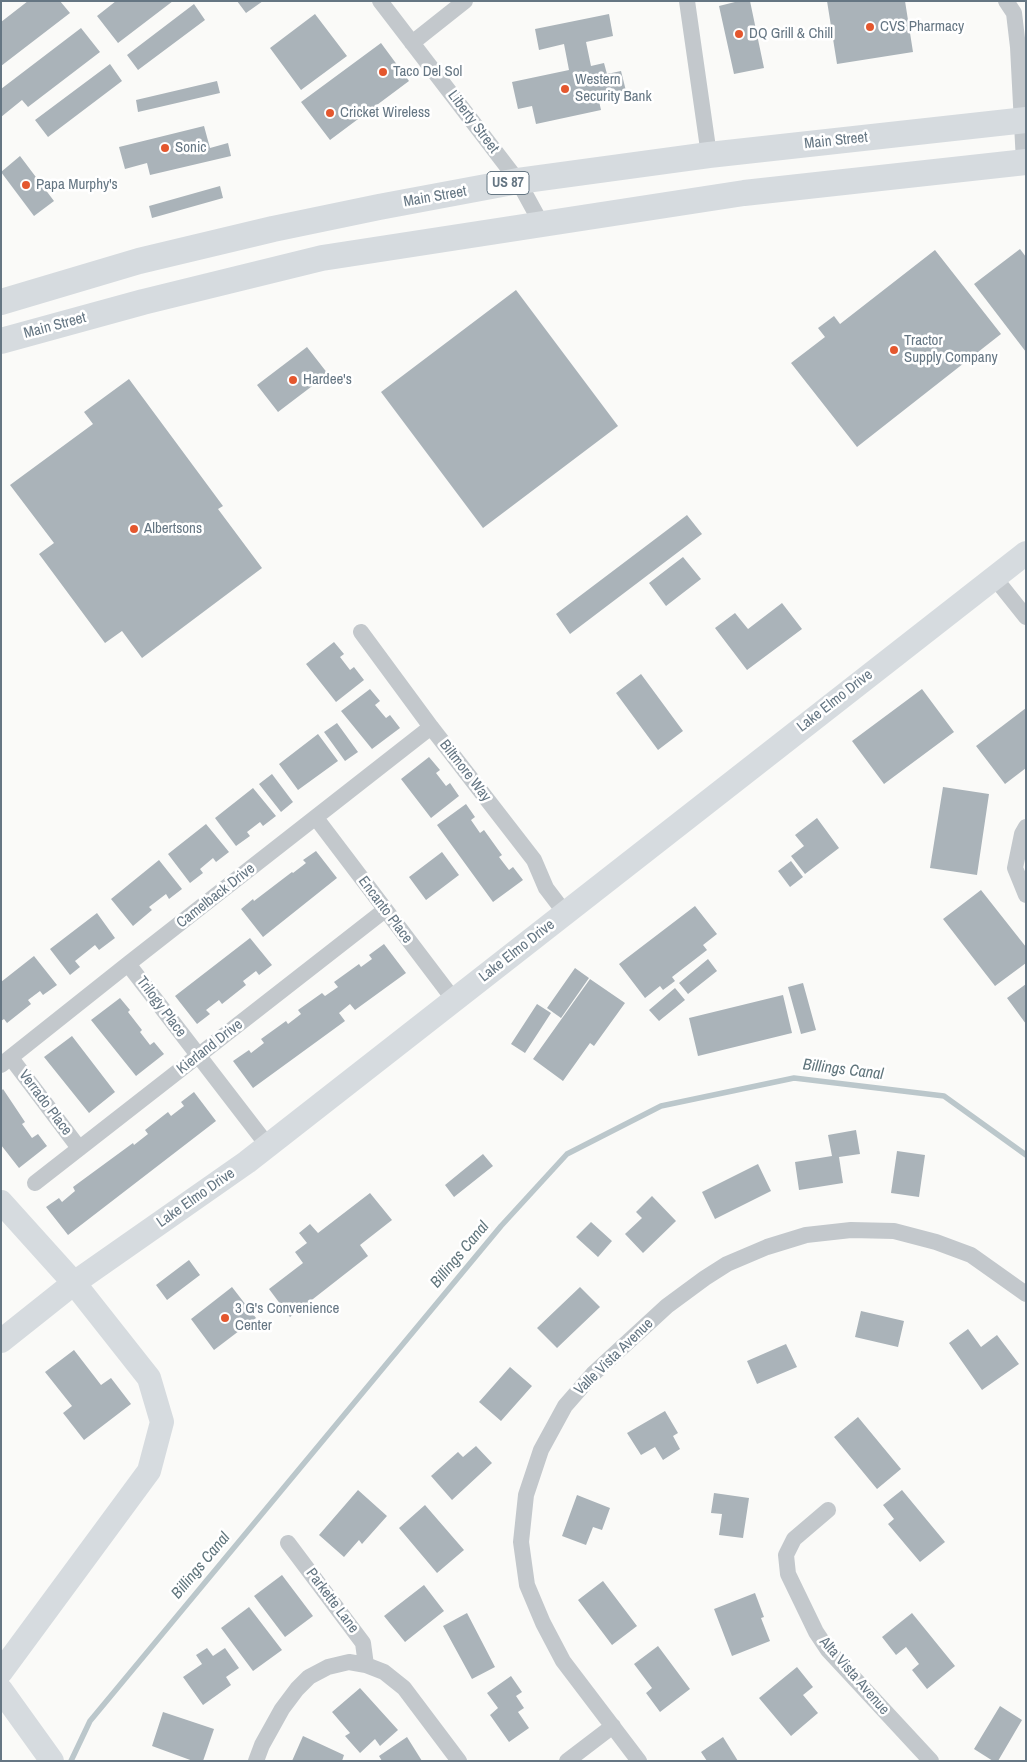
<!DOCTYPE html>
<html>
<head>
<meta charset="utf-8">
<style>
  body { margin:0 }
  #map { position:relative; width:1027px; height:1762px; overflow:hidden; background:#fafaf8; font-family:"Archivo Narrow",sans-serif }
  canvas { display:block }
  .frame { position:absolute; inset:0; border:2px solid #657683; pointer-events:none }
</style>
</head>
<body>
<div id="map">
<canvas width="1027" height="1762"></canvas>
<div class="frame"></div>
</div>
<script>
const context = document.querySelector('canvas').getContext('2d');
context.lineJoin = 'round';
const shape = rows => new Path2D(rows.map(r => 'M' + r).join(''));
function trace(path, color, width, dash) { context.strokeStyle = color; context.lineWidth = width; context.lineCap = dash ? 'butt' : 'round'; context.setLineDash(dash || []); context.stroke(path); }
function paint(path, color) { context.fillStyle = color; context.fill(path, 'evenodd'); }
function label(font, color, halo, rows, align = 'center') {
  context.font = font + ' "Archivo Narrow",sans-serif'; context.lineWidth = 5; context.setLineDash([]); context.textBaseline = 'middle'; context.strokeStyle = halo; context.fillStyle = color; for (const [text, x, y, turn = 0] of rows) {
    context.save(); context.translate(x, y); context.rotate((+turn || 0) * Math.PI / 180); context.textAlign = isNaN(turn) ? turn : align; if (halo) context.strokeText(text, 0, 0); context.fillText(text, 0, 0); context.restore();
  }
}
const stream = shape([
  [71,1761,90,1721,501,1226,567,1154,661,1106,794,1078,944,1096,1026,1155]
]);
const building = shape([
  [28,1,60,1,70,13,1,66,1,22],
  [116,1,173,1,118,43,97,16],
  [237,1,263,1,246,13],
  [739,1,750,1,764,68,734,74,719,6],
  [827,1,905,1,913,52,837,64],
  [194,4,205,20,138,70,127,55],
  [315,14,347,56,301,90,270,48],
  [609,14,613,36,586,42,591,66,604,63,607,74,621,71,626,91,598,97,601,110,536,124,532,106,518,109,512,82,569,70,564,44,539,50,535,29],
  [81,28,100,52,28,107,22,100,1,117,1,89],
  [381,43,409,81,330,140,301,102],
  [110,64,122,81,48,137,35,120],
  [217,81,220,93,138,112,136,100],
  [204,126,210,148,228,143,231,156,150,175,147,163,125,169,119,147],
  [20,156,54,201,34,216,1,172],
  [220,186,223,198,152,218,149,206],
  [1020,249,1026,257,1026,352,974,284],
  [935,250,1001,334,857,447,791,363,825,337,818,328,834,316,840,324],
  [516,290,618,426,483,528,381,392],
  [307,347,328,374,278,412,257,385],
  [129,379,223,506,218,509,262,568,142,658,122,631,105,643,39,554,54,543,10,485,93,424,84,412],
  [687,515,702,534,570,634,556,614],
  [683,557,701,579,666,606,649,583],
  [782,603,802,629,747,670,715,628,735,613,748,629],
  [334,642,344,654,340,657,350,670,354,667,364,680,336,702,306,664],
  [641,674,683,731,658,750,616,693],
  [370,689,380,701,375,705,386,718,390,715,400,728,372,749,341,711],
  [922,689,954,732,884,784,852,741],
  [1026,708,1026,768,1005,784,976,746],
  [337,723,358,752,345,761,324,732],
  [318,734,338,761,298,790,279,764],
  [429,757,440,770,436,773,446,786,450,783,459,796,431,818,401,779],
  [272,774,293,802,281,812,259,784],
  [943,787,989,794,977,875,930,868],
  [253,788,276,816,263,826,260,822,247,832,250,836,236,846,215,818],
  [466,804,475,817,471,820,480,833,484,830,502,855,499,857,509,870,513,867,523,880,493,902,437,825],
  [817,818,839,848,805,874,791,856,804,846,795,835],
  [206,824,229,852,216,862,213,858,200,869,203,873,190,883,168,854],
  [316,851,337,878,263,937,241,909,253,899,254,901,292,872,293,873,306,863,303,860],
  [442,852,459,875,426,900,409,877],
  [159,860,182,889,169,899,166,894,149,907,152,910,133,926,111,899],
  [791,861,803,877,790,887,778,871],
  [981,890,1026,947,1026,963,995,986,943,919],
  [695,906,717,934,703,945,707,950,672,977,675,981,663,990,660,986,645,998,619,964],
  [97,913,115,938,99,950,95,945,75,961,80,967,70,975,50,949],
  [250,938,272,965,259,975,256,971,243,981,246,985,222,1004,219,1000,206,1010,210,1014,197,1024,175,996],
  [384,944,406,973,355,1010,350,1004,339,1013,345,1021,253,1088,233,1061,249,1050,251,1053,264,1043,261,1039,286,1021,288,1024,301,1014,298,1010,322,993,325,996,338,987,334,982,359,964,361,967,372,959,369,955],
  [34,956,57,985,43,995,40,991,28,1000,31,1004,7,1023,4,1019,1,1021,1,982],
  [708,959,717,971,688,994,679,983],
  [575,968,589,978,561,1018,547,1008],
  [590,979,625,1003,594,1046,590,1043,563,1081,533,1059],
  [803,983,816,1030,801,1034,788,987],
  [1026,984,1026,1024,1007,998],
  [675,988,685,1000,659,1021,649,1010],
  [783,995,792,1033,698,1056,689,1018],
  [120,998,130,1010,128,1012,142,1030,140,1032,150,1045,154,1042,164,1054,136,1076,91,1020],
  [537,1004,551,1013,525,1053,511,1044],
  [72,1036,115,1092,89,1113,44,1057],
  [3,1089,25,1122,22,1124,32,1138,38,1134,47,1146,19,1168,1,1145,1,1091],
  [194,1092,216,1121,68,1235,46,1207,59,1198,62,1202,75,1191,73,1187,133,1143,134,1145,148,1134,145,1130,168,1112,171,1116,184,1106,181,1102],
  [856,1130,860,1154,839,1157,843,1183,799,1190,795,1162,832,1156,828,1135],
  [897,1151,925,1155,919,1197,891,1193],
  [483,1154,493,1166,454,1197,445,1185],
  [758,1164,771,1191,715,1219,702,1192],
  [370,1193,392,1220,360,1245,368,1256,290,1317,269,1289,303,1263,295,1252,307,1243,299,1233,310,1224,318,1233],
  [652,1196,676,1221,643,1253,625,1234,642,1218,636,1212],
  [591,1222,612,1241,598,1257,576,1237],
  [189,1260,200,1275,167,1300,156,1285],
  [232,1287,256,1318,214,1350,191,1319],
  [580,1287,600,1307,557,1348,537,1328],
  [861,1311,904,1321,898,1347,855,1337],
  [968,1329,981,1347,997,1335,1019,1364,982,1390,949,1343],
  [786,1344,797,1367,757,1384,747,1361],
  [74,1350,101,1385,111,1378,131,1404,84,1440,63,1413,72,1406,45,1372],
  [510,1367,532,1386,501,1421,479,1402],
  [665,1411,678,1433,673,1436,680,1449,663,1460,655,1447,641,1455,627,1433],
  [858,1417,901,1469,877,1489,834,1437],
  [476,1446,492,1463,452,1500,431,1476,458,1452,463,1457],
  [358,1490,387,1516,362,1544,359,1540,344,1557,319,1535],
  [902,1490,945,1542,920,1562,888,1524,894,1519,883,1505],
  [714,1493,749,1498,743,1538,719,1535,722,1514,711,1513],
  [577,1495,610,1508,602,1530,593,1527,586,1545,562,1536],
  [425,1505,464,1550,437,1573,399,1528],
  [282,1575,313,1616,285,1637,254,1596],
  [603,1581,637,1626,612,1645,578,1600],
  [424,1585,444,1611,405,1642,384,1616],
  [755,1593,764,1617,761,1618,770,1641,732,1656,714,1609],
  [249,1607,282,1650,253,1671,221,1628],
  [467,1613,495,1667,472,1679,443,1626],
  [912,1613,955,1666,927,1689,912,1670,919,1664,906,1647,896,1655,882,1637],
  [658,1646,690,1689,660,1712,646,1693,652,1688,634,1664],
  [207,1648,213,1656,225,1648,239,1668,226,1677,231,1685,203,1705,183,1677,202,1664,196,1655],
  [797,1667,813,1687,803,1695,818,1713,791,1736,759,1698],
  [511,1676,522,1692,516,1696,524,1708,518,1712,529,1728,509,1742,490,1715,498,1708,487,1693],
  [360,1688,398,1730,380,1746,375,1739,360,1753,345,1736,350,1733,332,1712],
  [1000,1706,1022,1720,998,1761,993,1761,974,1749],
  [163,1712,214,1729,203,1761,193,1761,152,1746],
  [303,1736,344,1755,342,1761,292,1761],
  [407,1737,422,1761,382,1761,379,1756],
  [723,1737,738,1761,707,1761,701,1752]
]);
const street = shape([
  [380,1,518,181,541,223],
  [687,1,709,155],
  [1006,1,1014,13,1018,47,1024,162],
  [412,43,465,1],
  [994,577,1026,617],
  [361,632,431,727,534,860,546,888,565,913],
  [316,818,454,1000],
  [1026,827,1022,834,1015,868,1026,895],
  [128,964,268,1146],
  [11,1058,79,1148],
  [1,1065,128,964,431,727],
  [35,1183,385,910],
  [828,1510,794,1539,786,1555,788,1574,816,1632,828,1650,931,1761],
  [288,1543,363,1643,366,1665],
  [256,1761,262,1745,282,1709,297,1689,309,1677,328,1667,349,1662,366,1665,384,1672,404,1688,459,1761],
  [567,1761,613,1726],
  [639,1761,563,1661,543,1623,527,1585,521,1542,526,1495,541,1450,565,1406,593,1374,667,1306,705,1278,727,1264,767,1247,806,1235,851,1230,894,1231,936,1242,971,1255,1026,1294]
]);
const secondary = shape([
  [1,1202,74,1283,149,1378,162,1422,149,1471,1,1672],
  [1,1341,74,1283,247,1162,1026,553],
  [1,1690,52,1761]
]);
const primary = shape([
  [1,302,139,261,273,229,379,207,518,181,709,155,1026,120],
  [1,341,143,302,322,258,744,193,1026,162]
]);
const markers = [
  [870,27,5,"#e4572e"],
  [739,34,5,"#e4572e"],
  [383,72,5,"#e4572e"],
  [565,89,5,"#e4572e"],
  [330,113,5,"#e4572e"],
  [165,148,5,"#e4572e"],
  [26,185,5,"#e4572e"],
  [894,350,5,"#e4572e"],
  [293,380,5,"#e4572e"],
  [134,529,5,"#e4572e"],
  [225,1318,5,"#e4572e"]
];
const shields = [
  [508,183,42]
];
const shieldNames = [
  ["US 87",508,183]
];
const poiNames = [
  ["CVS Pharmacy",880,27],
  ["DQ Grill & Chill",749,34],
  ["Taco Del Sol",393,72],
  ["Western",575,80],
  ["Security Bank",575,97],
  ["Cricket Wireless",340,113],
  ["Sonic",175,148],
  ["Papa Murphy's",36,185],
  ["Tractor",904,341],
  ["Supply Company",904,358],
  ["Hardee's",303,380],
  ["Albertsons",144,529],
  ["3 G's Convenience",235,1309],
  ["Center",235,1326]
];
const streetNames = [
  ["Liberty Street",473,122,53],
  ["Main Street",836,141,-6],
  ["Main Street",435,197,-10],
  ["Main Street",55,326,-15],
  ["Lake Elmo Drive",835,701,-38],
  ["Biltmore Way",465,771,52],
  ["Camelback Drive",216,896,-38],
  ["Encanto Place",385,910,53],
  ["Lake Elmo Drive",517,951,-38],
  ["Trilogy Place",161,1007,53],
  ["Kierland Drive",210,1047,-38],
  ["Verrado Place",45,1103,53],
  ["Lake Elmo Drive",196,1198,-35],
  ["Valle Vista Avenue",614,1357,-44],
  ["Parkette Lane",332,1601,53],
  ["Alta Vista Avenue",854,1676,49]
];
const waterNames = [
  ["Billings Canal",843,1070,7],
  ["Billings Canal",460,1255,-50],
  ["Billings Canal",201,1566,-50]
];
trace(stream, '#bbc7cb', 5.5);
paint(building, '#aab3b9');
trace(street, '#c3c8cc', 16);
trace(secondary, '#d6dbdf', 24);
trace(primary, '#d6dbdf', 26);
for (const [x, y, r, color] of markers) { const dot = new Path2D(); dot.arc(x, y, r, 0, 2 * Math.PI); context.fillStyle = color; context.fill(dot); trace(dot, '#fff', 2); }
for (const [x, y, w] of shields) { const box = new Path2D(); box.roundRect(x - w / 2, y - 11.5, w, 23, 4); context.fillStyle = '#fff'; context.fill(box); trace(box, '#657683', 1); }
label('bold 14px', '#657683', null, shieldNames);
label('15px', '#657683', '#fff', poiNames, 'left');
label('15px', '#657683', '#fff', streetNames);
label('italic 16px', '#60757c', '#fff', waterNames);
</script>
</body>
</html>
